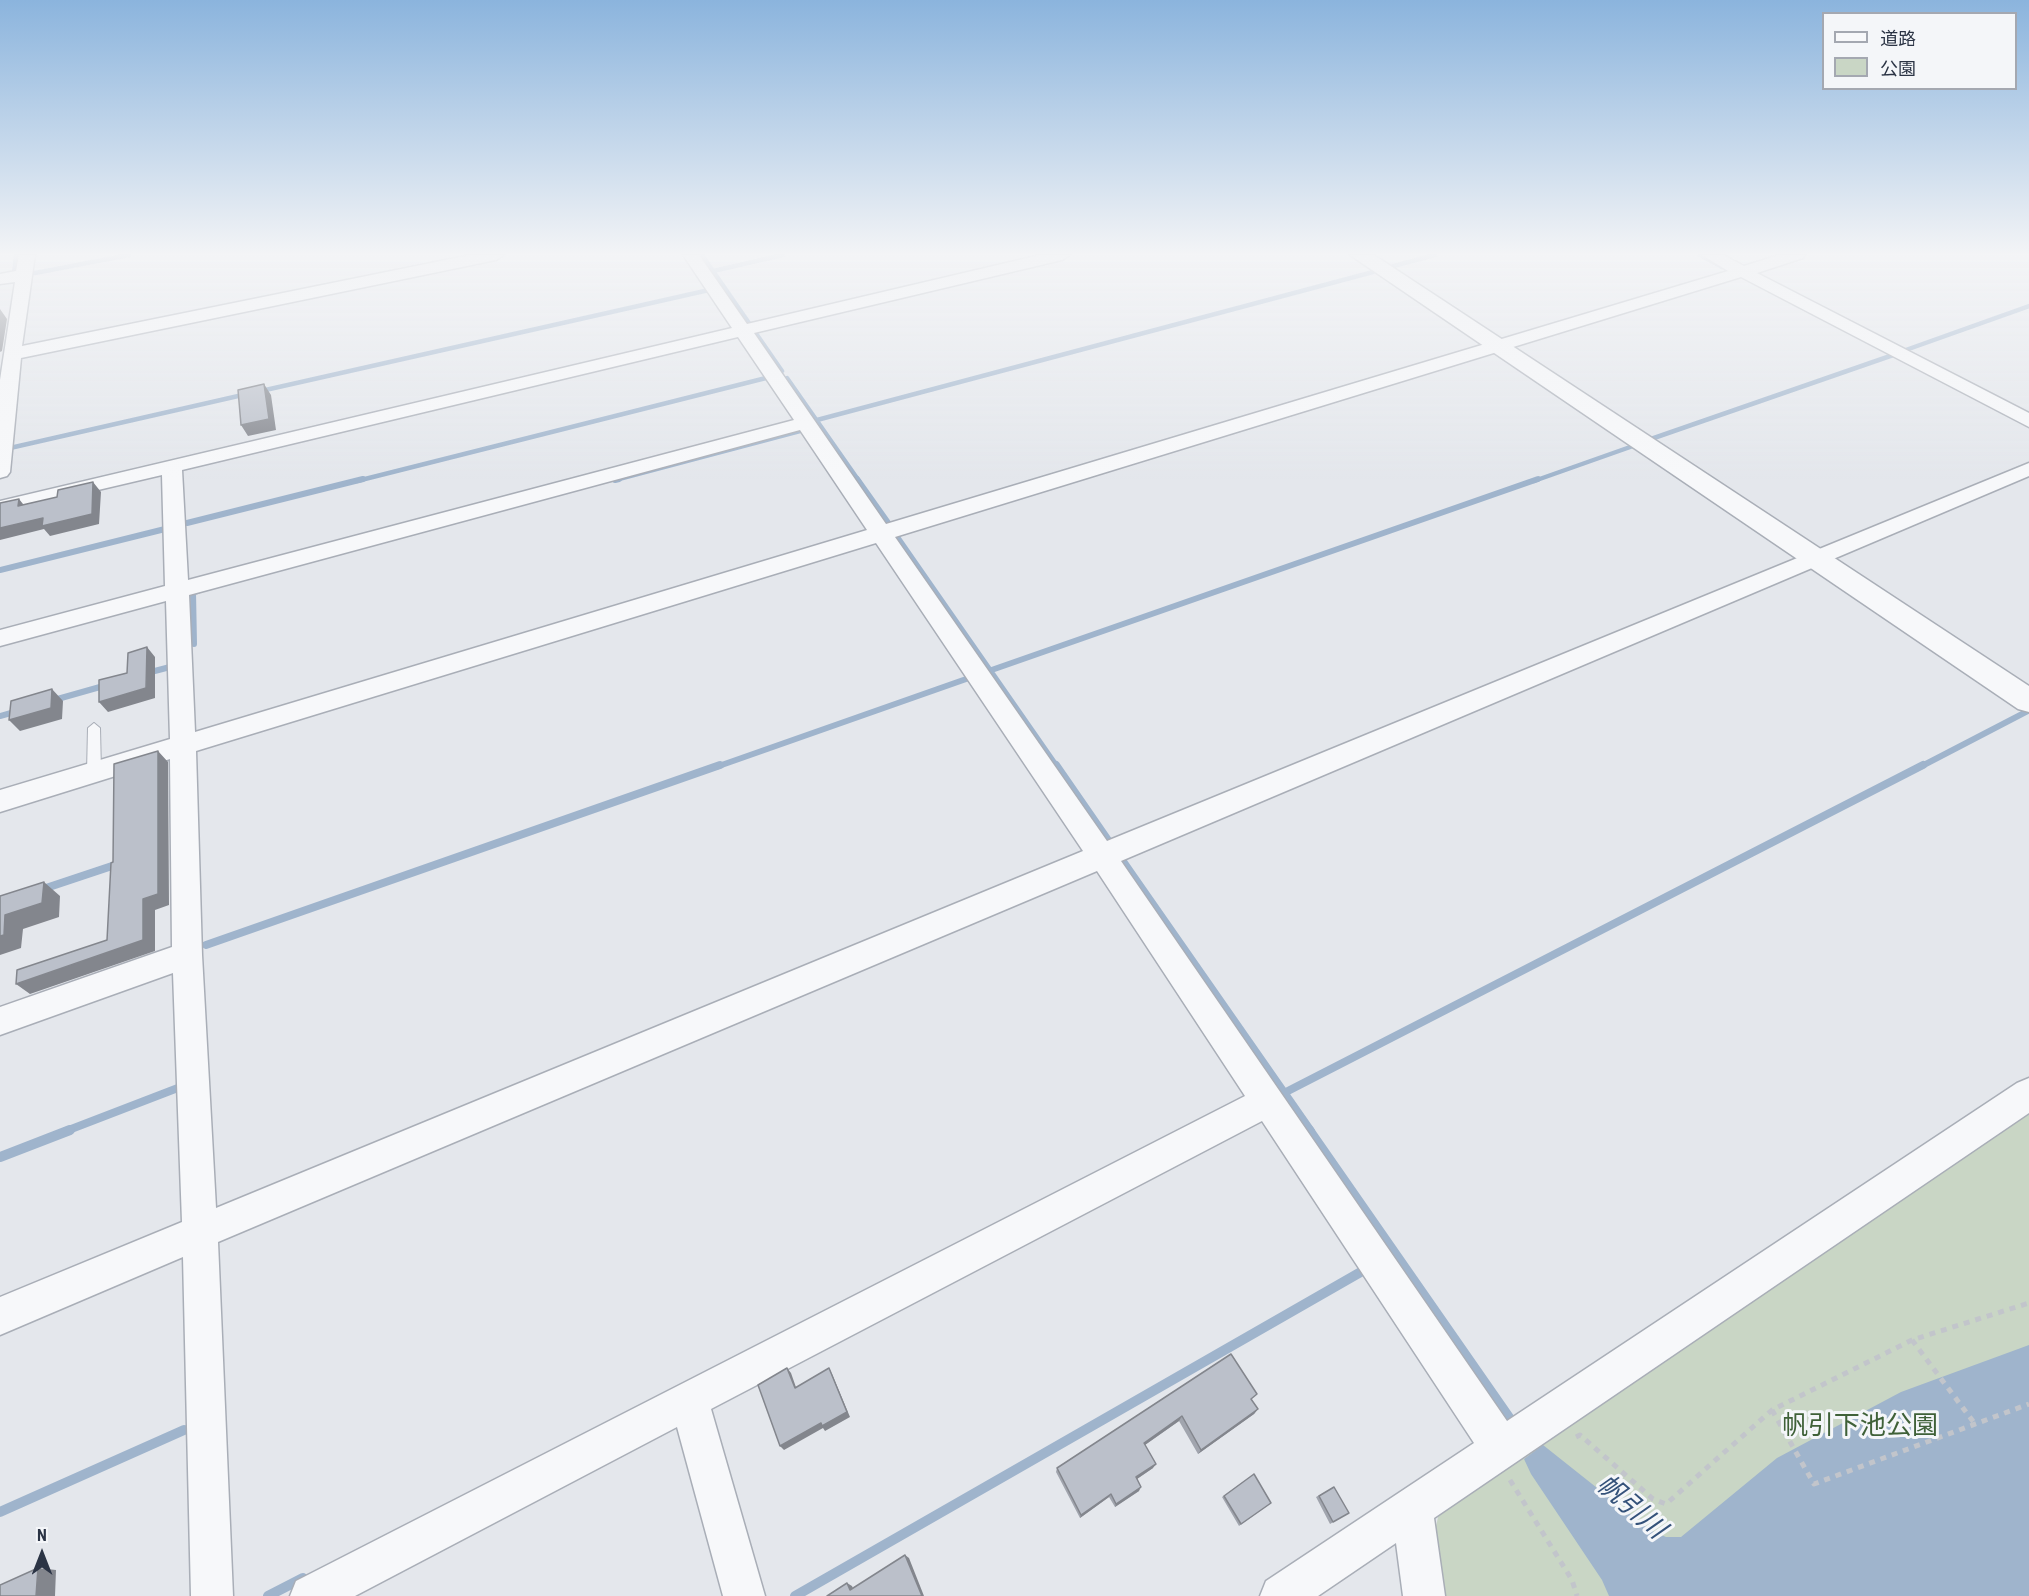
<!DOCTYPE html>
<html>
<head>
<meta charset="utf-8">
<style>
  body { margin:0 }
  #map { position:relative; width:2029px; height:1596px; overflow:hidden; background:#e4e7ec; font-family:"Roboto Condensed","Noto Sans JP",sans-serif }
  canvas { display:block }
  .legend { position:absolute; left:1822px; top:12px; width:195px; height:78px; box-sizing:border-box; background:#f4f6f9; border:2px solid #a4a8b1; margin:0; padding:8px 10px; list-style:none; font-size:18px; color:#2b3445 }
  .legend li { display:flex; align-items:center; gap:12px; height:30px }
  .legend b { width:30px; border:2px solid #a4a8b1 }
  .north { position:absolute; left:12px; top:1524px; width:60px; height:60px; -webkit-text-stroke:4px #f4f6f9; paint-order:stroke; rotate:0deg; font-size:16px; font-weight:700; line-height:24px; text-align:center; color:#2b3445 }
  .north::after { content:''; display:block; margin:auto; width:21px; height:27px; background:#2b3445; clip-path:polygon(50% 0,100% 100%,50% 72%,0 100%) }
</style>
</head>
<body>
<div id="map">
<canvas width="2029" height="1596"></canvas>
<ul class="legend">
<li><b style="height:8px;background:#f7f8fa"></b>道路</li>
<li><b style="height:16px;background:#c9d6c5"></b>公園</li>
</ul>
<div class="north">N</div>
</div>
<script>
const context = document.querySelector('canvas').getContext('2d');
context.lineJoin = 'round';
function paint(path, color) { context.fillStyle = color; context.fill(path, 'evenodd'); }
const shape = rows => new Path2D(rows.map(r => 'M' + r).join(''));
function trace(path, color, width, dash) { context.strokeStyle = color; context.lineWidth = width; context.lineCap = dash ? 'butt' : 'round'; context.setLineDash(dash || []); context.stroke(path); }
function label(font, color, halo, rows, align = 'center') {
  context.font = font + ' "Roboto Condensed","Noto Sans JP",sans-serif'; context.lineWidth = 6; context.setLineDash([]); context.textBaseline = 'middle'; context.strokeStyle = halo; context.fillStyle = color; for (const [text, x, y, turn = 0] of rows) {
    context.save(); context.translate(x, y); context.rotate((+turn || 0) * Math.PI / 180); context.textAlign = isNaN(turn) ? turn : align; if (halo) context.strokeText(text, 0, 0); context.fillText(text, 0, 0); context.restore();
  }
}
const green = shape([
  [2029,1106,2029,1596,1442,1596,1433,1540,1440,1508]
]);
const water = shape([
  [2029,1345,2029,1596,1609,1596,1602,1580,1531,1474,1524,1459,1543,1445,1650,1530,1666,1537,1681,1537,1777,1458,1901,1392]
]);
const streamFar3 = shape([
  [702,255,751,326],
  [1700,255,1722,267],
  [1390,267,1435,255],
  [713,271,783,255],
  [14,273,16,255],
  [35,273,129,255],
  [755,332,782,371],
  [1903,351,2029,306],
  [787,378,859,481],
  [261,391,709,290],
  [817,420,1373,272],
  [1651,439,1896,354],
  [10,448,247,394],
  [615,480,800,431],
  [357,481,766,378],
  [1534,481,1633,446]
]);
const streamFar2 = shape([
  [857,479,891,527],
  [615,480,619,479],
  [187,523,363,479],
  [897,537,1057,767],
  [0,570,165,529],
  [194,644,193,592,198,591],
  [147,673,170,667],
  [983,673,1538,479],
  [54,700,107,685],
  [0,716,18,711],
  [716,767,969,678],
  [1920,767,2028,711]
]);
const streamFar1 = shape([
  [1056,765,1112,846],
  [1122,860,1311,1131],
  [43,889,118,864],
  [206,945,720,765],
  [1284,1093,1923,765],
  [66,1131,183,1086,183,1084]
]);
const stream = shape([
  [1309,1130,1515,1426],
  [0,1157,70,1130],
  [0,1512,184,1430],
  [268,1596,303,1578],
  [795,1596,1366,1269]
]);
const path = shape([
  [1912,1340,1975,1424],
  [1772,1410,1814,1484,2029,1404],
  [1576,1437,1580,1435,1653,1499,1666,1504,1772,1410,1912,1340,2029,1303],
  [1510,1480,1572,1580,1577,1596]
]);
const service = shape([
  [94,723,100,728,101,772,94,777,87,772,88,728,94,723]
]);
const minor = shape([
  [19,255,35,255,22,346,470,255,504,255,496,260,21,358,10,472,7,476,0,478,0,380,15,282,0,284,0,274,16,271,19,255],
  [683,255,699,255,747,324,1040,255,1070,255,1062,260,754,333,886,524,1728,271,1702,255,1723,255,1744,266,1779,255,1805,255,1803,258,1757,273,2029,413,2029,427,1741,277,895,537,1107,841,2029,463,2029,476,1121,861,1507,1421,2017,1083,2029,1078,2029,1113,1434,1518,1445,1596,1403,1596,1396,1543,1318,1596,1260,1596,1266,1581,1474,1443,1262,1121,711,1409,765,1596,723,1596,677,1427,355,1596,290,1596,296,1581,1245,1096,1097,871,218,1242,233,1596,191,1596,183,1257,0,1335,0,1297,182,1222,173,973,0,1035,0,1007,172,947,170,759,0,812,0,790,170,739,166,601,0,646,0,630,165,586,162,475,0,513,0,501,732,328,683,255],
  [738,337,794,420,188,580,182,470,738,337],
  [800,430,867,530,195,732,189,595,800,430],
  [876,543,1083,851,216,1208,202,955,196,751,876,543]
]);
const tertiary = shape([
  [1350,255,1374,255,2029,686,2029,712,2018,709,1350,255]
]);
const wall = shape([
  [1231,1354,1252,1400,1258,1409,1254,1414,1198,1454,1179,1421,1145,1445,1153,1468,1137,1479,1139,1491,1115,1507,1109,1497,1080,1518,1056,1472,1057,1468],
  [1254,1474,1271,1503,1239,1526,1222,1497],
  [1334,1487,1349,1513,1330,1524,1316,1497]
]);
const shadedWall = shape([
  [0,309,7,319,2,351,0,352],
  [264,384,271,395,276,430,248,436,241,425],
  [93,482,101,492,99,524,50,536,44,529,0,540,0,528],
  [19,499,27,509,18,506],
  [147,647,155,657,155,698,108,712,99,702,146,688],
  [52,689,63,701,62,719,20,731,9,720],
  [158,751,168,762,169,905,155,910,155,951,30,994,16,984,143,940,143,899],
  [44,882,60,896,59,917,23,929,21,948,0,955,0,936,5,915],
  [787,1368,791,1373,798,1393,795,1388],
  [829,1368,832,1374,850,1417,825,1431,823,1428,784,1450,780,1446],
  [1258,1409,1254,1414,1198,1454,1201,1450],
  [1182,1416,1179,1421,1142,1447,1144,1443],
  [1156,1464,1153,1468,1134,1481,1136,1477],
  [1141,1487,1139,1491,1115,1507,1116,1504],
  [1111,1494,1109,1497,1080,1518,1081,1515],
  [905,1555,909,1558,924,1596,922,1596],
  [38,1568,56,1570,55,1596,36,1596],
  [847,1583,852,1586,855,1593,850,1590]
]);
const building = shape([
  [264,384,269,419,241,425,238,390,264,384],
  [93,482,92,514,42,526,43,518,0,528,0,503,19,499,18,506,57,497,58,490,93,482],
  [147,647,146,688,99,702,99,680,127,673,128,653,147,647],
  [52,689,51,708,9,720,11,701,52,689],
  [158,751,158,894,143,899,143,940,16,984,17,970,107,940,111,863,113,862,114,764,158,751],
  [44,882,42,903,5,915,4,935,0,936,0,896,44,882],
  [1231,1354,1257,1394,1251,1399,1258,1409,1201,1450,1182,1416,1144,1443,1156,1464,1136,1477,1141,1487,1116,1504,1111,1494,1081,1515,1057,1468,1231,1354],
  [787,1368,795,1388,829,1368,847,1412,822,1426,821,1423,780,1446,758,1385,787,1368],
  [1254,1474,1271,1503,1241,1524,1224,1496,1254,1474],
  [1334,1487,1349,1513,1333,1522,1319,1496,1334,1487],
  [905,1555,922,1596,827,1596,847,1583,850,1590,905,1555],
  [38,1568,36,1596,0,1596,0,1585,38,1568]
]);
const nearParknames = [
  ["帆引下池公園",1860,1427]
];
const nearWaternames = [
  ["帆引川",1630,1508,41]
];
paint(green, '#c9d6c5');
paint(water, '#9fb4cc');
trace(streamFar3, '#9fb4cc', 4.5);
trace(streamFar2, '#9fb4cc', 6);
trace(streamFar1, '#9fb4cc', 8);
trace(stream, '#9fb4cc', 10);
trace(service, '#a9aeb7', 2);
trace(minor, '#a9aeb7', 3);
trace(tertiary, '#a9aeb7', 3);
trace(path, '#c2c5cb', 5, [6, 6]);
paint(service, '#f7f8fa');
paint(minor, '#f7f8fa');
paint(tertiary, '#f7f8fa');
paint(wall, '#a1a5ae');
paint(shadedWall, '#83868d');
paint(building, '#bbc0ca');
trace(building, '#83868d', 1.5);
const sky = context.createLinearGradient(0, 0, 0, 479);
sky.addColorStop(0, '#8bb4dd');
sky.addColorStop(0.53, '#f3f4f6');
sky.addColorStop(1, '#f3f4f600');
context.fillStyle = sky;
context.fillRect(0, 0, 2029, 479);
label('26px', '#3f6138', '#f4f6f9', nearParknames);
label('italic 27px', '#34527a', '#f4f6f9', nearWaternames);
</script>
</body>
</html>
